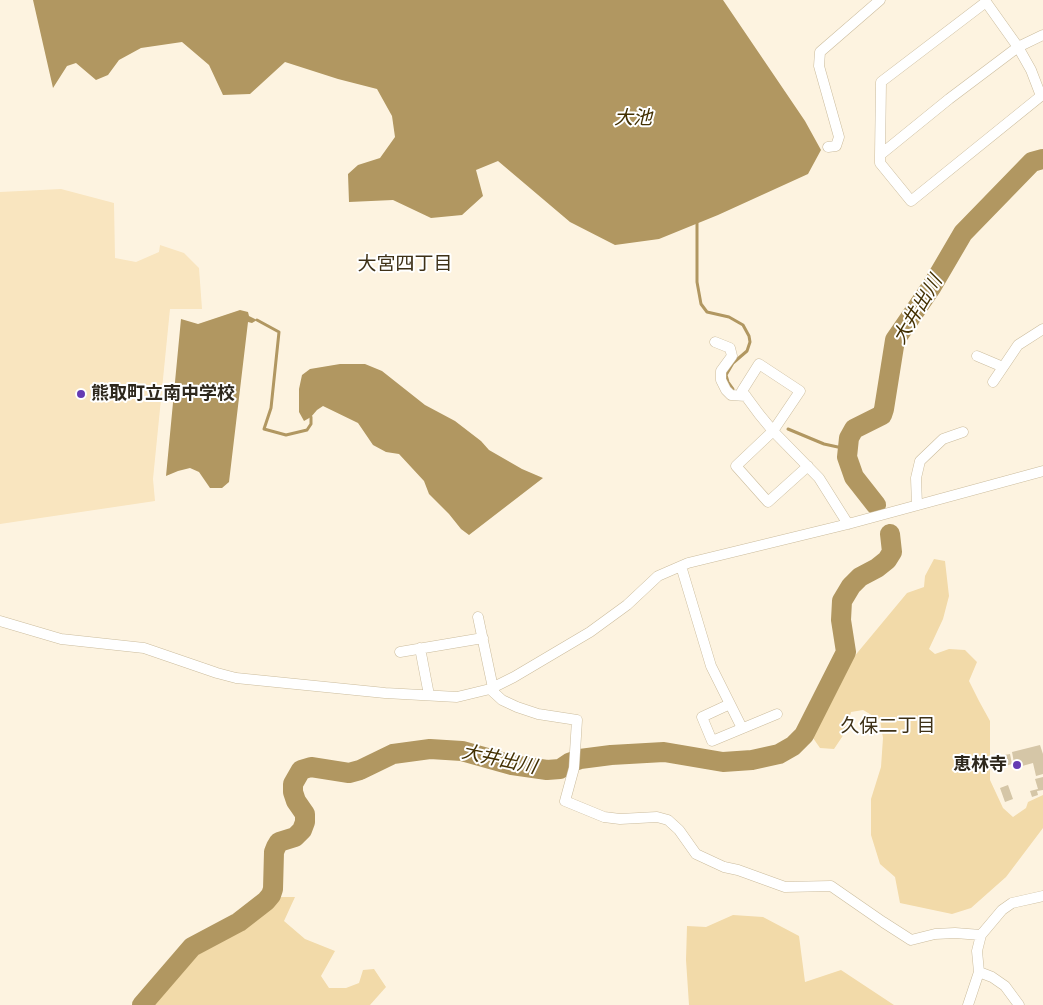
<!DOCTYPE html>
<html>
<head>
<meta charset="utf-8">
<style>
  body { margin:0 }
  canvas { display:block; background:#fdf3e0 }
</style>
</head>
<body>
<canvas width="1043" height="1005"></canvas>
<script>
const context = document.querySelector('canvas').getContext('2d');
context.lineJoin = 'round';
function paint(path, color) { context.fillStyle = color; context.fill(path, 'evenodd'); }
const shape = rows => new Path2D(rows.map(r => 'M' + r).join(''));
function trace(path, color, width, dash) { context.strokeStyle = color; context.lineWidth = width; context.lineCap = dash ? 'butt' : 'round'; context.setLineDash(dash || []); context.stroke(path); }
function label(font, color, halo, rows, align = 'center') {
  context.font = font + ' "Libre Baskerville","Noto Sans JP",serif'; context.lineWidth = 4; context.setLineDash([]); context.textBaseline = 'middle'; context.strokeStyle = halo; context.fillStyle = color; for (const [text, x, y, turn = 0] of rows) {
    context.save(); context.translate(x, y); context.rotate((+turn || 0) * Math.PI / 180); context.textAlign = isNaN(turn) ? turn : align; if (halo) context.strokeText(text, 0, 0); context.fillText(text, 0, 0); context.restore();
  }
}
const built = shape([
  [61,189,114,203,115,258,136,262,159,252,160,245,184,253,199,268,202,309,170,309,153,479,155,501,0,524,0,192]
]);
const green = shape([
  [934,559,945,561,949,596,943,619,929,649,935,654,949,649,965,650,977,662,969,681,979,701,990,721,990,780,1003,808,1013,817,1026,808,1028,802,1043,795,1043,828,1006,877,971,908,952,914,900,903,895,877,880,864,871,835,871,799,881,767,883,738,880,720,863,710,851,712,846,731,834,749,820,748,813,738,822,714,853,658,907,593,924,587,925,576],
  [281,897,295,897,284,921,305,939,335,951,321,976,329,988,346,988,359,983,363,970,374,969,386,987,370,1005,149,1005,195,950,245,926],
  [733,915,763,917,799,936,805,982,841,970,894,1005,689,1005,686,960,687,926,706,927]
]);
const water = shape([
  [33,0,723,0,805,121,821,150,808,174,718,215,659,239,615,245,570,222,498,161,476,170,483,196,462,215,431,218,393,200,349,202,348,174,358,165,380,158,395,137,392,116,377,89,338,79,285,62,250,94,223,95,209,65,182,42,141,48,119,60,108,75,96,80,76,63,67,66,53,88],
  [240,310,248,312,249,316,257,320,252,323,248,322,229,482,222,488,210,488,199,472,190,468,178,471,166,476,181,319,198,324],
  [340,364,365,364,382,371,425,405,455,421,481,441,489,450,522,469,543,478,469,535,461,529,449,514,429,494,424,481,399,454,386,452,373,445,358,423,323,406,317,410,311,417,304,421,299,412,299,389,302,375,310,369]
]);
const stream = shape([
  [697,223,697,282,701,304,707,312,729,317,743,325,749,336,750,342,747,351,733,363,726,375,728,382,733,389],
  [257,320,279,332,271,408,264,429,286,435,307,430,311,424,311,417],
  [788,429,824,444,847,449]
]);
const river = shape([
  [876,505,854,477,847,457,849,438,854,429,882,415,884,409,895,340,932,286,963,233,1032,162,1043,159],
  [142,1005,192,947,239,922,266,901,271,895,273,889,274,852,276,847,279,842,295,837,302,830,305,822,305,814,296,801,293,792,293,784,301,770,311,767,349,773,360,770,393,754,430,749,462,751,512,765,547,770,560,769,569,763,580,759,611,755,664,752,723,762,752,760,779,754,793,746,804,735,846,652,841,620,842,601,851,586,860,577,877,568,887,560,892,552,890,534]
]);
const building = shape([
  [1040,745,1043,754,1043,774,1036,776,1033,763,1015,768,1012,752],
  [1010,754,1012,764,1002,767,999,756],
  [1043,777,1043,790,1037,791,1038,795,1032,797,1030,791,1038,789,1035,779],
  [1008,785,1013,799,1005,802,1000,788]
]);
const minor = shape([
  [1018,47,1031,70,1041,96,911,201,880,163,880,155,949,99,1018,47],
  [828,147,836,146,839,137,819,66,820,52,880,0],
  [880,155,881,82,986,2,1018,47,1043,35],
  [715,342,730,348,732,356,721,371,721,380,726,390,731,395,746,396],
  [977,356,1003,367],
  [993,382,1018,345,1043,329],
  [808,466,768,502,736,466,773,431,800,391,759,364,742,391,759,414,773,431,819,478,848,524],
  [917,505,916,478,920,461,943,439,963,432],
  [681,566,711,666,742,728],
  [478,617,493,688],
  [0,621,61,639,144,648,217,673,236,678,385,693,457,697,490,689,514,677,590,632,627,605,658,576,688,563,848,524,1043,471],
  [420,648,429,695],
  [400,652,483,638],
  [490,689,502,700,517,707,538,714,577,720,574,768,565,801,604,817,620,819,657,817,668,820,679,830,696,854,724,867,738,870,785,887,831,886,883,922,911,940,935,934,955,933,981,935,1002,910,1012,903,1043,896],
  [730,704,702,717,712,741,777,714],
  [979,972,992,977,1005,986,1019,1005],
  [968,1005,979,972,977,951,981,935]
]);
const markers = [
  [81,394,5,"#653bb3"],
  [1017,765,5,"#653bb3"]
];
const poiNames = [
  ["熊取町立南中学校",91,394],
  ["恵林寺",1007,765,"right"]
];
const waterNames = [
  ["大池",633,119],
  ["大井出川",918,310,-59],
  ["大井出川",499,760,12]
];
const neighbourhoodNames = [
  ["大宮四丁目",405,265],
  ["久保二丁目",888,727]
];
paint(built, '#f9e5bf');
paint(green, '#f2daa9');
paint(water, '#b19761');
trace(stream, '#b19761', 3);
trace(river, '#b19761', 20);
paint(building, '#d5c6a7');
trace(minor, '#cbbc9d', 11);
trace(minor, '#fff', 10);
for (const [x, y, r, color] of markers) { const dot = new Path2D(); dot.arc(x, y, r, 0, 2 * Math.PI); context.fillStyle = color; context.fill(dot); trace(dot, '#fff', 2); }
label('bold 18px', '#2e281d', '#fff', poiNames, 'left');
label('italic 19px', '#433002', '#fff', waterNames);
label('19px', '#3e3117', '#fff', neighbourhoodNames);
</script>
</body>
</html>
